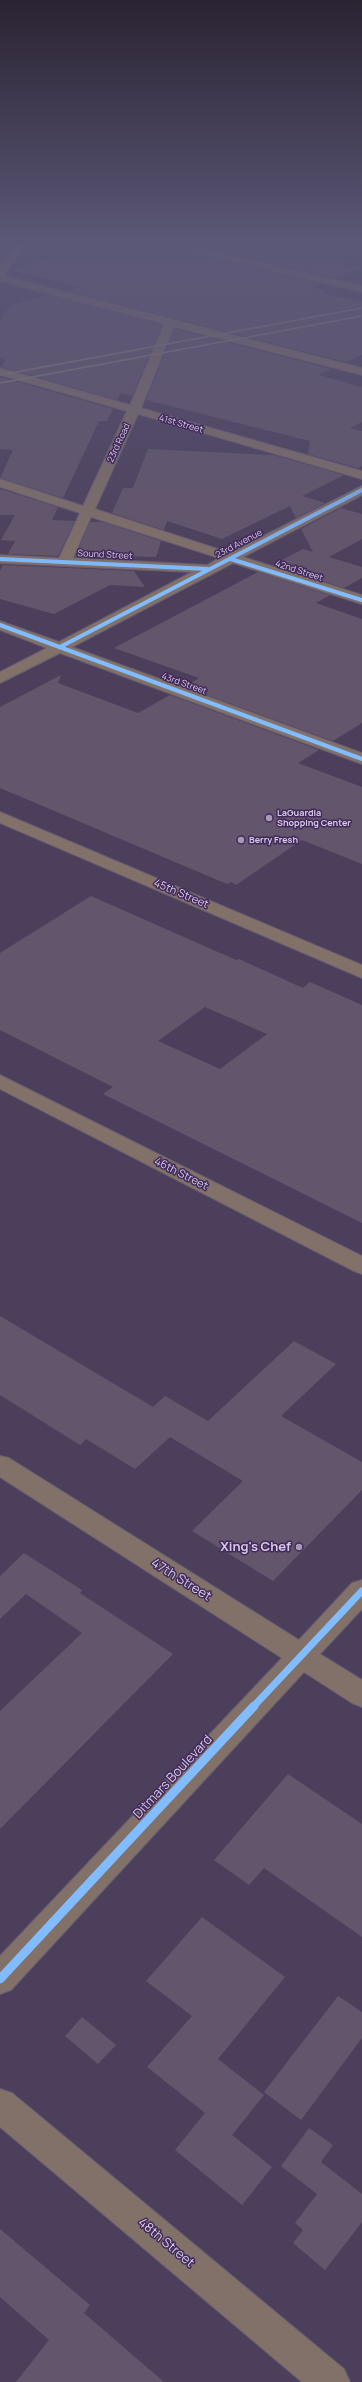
<!DOCTYPE html>
<html>
<head>
<meta charset="utf-8">
<style>
  body { margin:0 }
  canvas { display:block; background:#4c3f5b }
</style>
</head>
<body>
<canvas width="362" height="2382"></canvas>
<script>
const context = document.querySelector('canvas').getContext('2d');
context.lineJoin = 'round';
function paint(path, color) { context.fillStyle = color; context.fill(path, 'evenodd'); }
const shape = rows => new Path2D(rows.map(r => 'M' + r).join(''));
function trace(path, color, width, dash) { context.strokeStyle = color; context.lineWidth = width; context.lineCap = dash ? 'butt' : 'round'; context.setLineDash(dash || []); context.stroke(path); }
function label(font, color, halo, rows, align = 'center') {
  context.font = font + ' Manrope,sans-serif'; context.lineWidth = 3; context.setLineDash([]); context.textBaseline = 'middle'; context.strokeStyle = halo; context.fillStyle = color; for (const [text, x, y, turn = 0] of rows) {
    context.save(); context.translate(x, y); context.rotate((+turn || 0) * Math.PI / 180); context.textAlign = isNaN(turn) ? turn : align; if (halo) context.strokeText(text, 0, 0); context.fillText(text, 0, 0); context.restore();
  }
}
const building = shape([
  [93,243,160,243,166,247,322,284,314,287,326,291,321,293,362,302,362,355,346,362,67,291,81,287,13,270],
  [185,243,354,243,325,255,341,261,337,263,362,268,336,278],
  [49,295,162,325,132,396,121,393,117,400,2,367,6,359,0,357,0,321,10,305],
  [175,329,331,369,318,375,362,387,362,422,350,428,362,431,362,466,358,468,308,454,310,441,146,400],
  [0,377,113,409,107,421,99,421,63,498,0,478,13,450,0,449],
  [148,449,273,455,344,475,302,496,325,503,296,518,290,506,222,539,167,521,164,530,112,513,123,488,133,488],
  [0,489,58,507,52,520,75,521,58,556,8,554,15,541,1,540,15,515,0,515],
  [341,508,362,514,362,539,329,557,362,567,362,578,344,588,273,565,303,549,313,552,301,529],
  [90,522,103,522,161,541,156,557,124,556,126,559,75,557],
  [3,565,134,571,145,587,110,585,54,614,0,599,0,570],
  [258,572,330,595,316,603,362,619,362,723,333,741,185,687,199,678,114,648],
  [61,675,58,683,138,713,170,695,319,750,298,763,362,787,362,864,302,840,236,885,231,882,227,884,0,788,0,707],
  [91,896,236,960,239,959,303,988,310,982,362,1005,362,1223,103,1094,113,1087,0,1030,0,953],
  [205,1007,267,1034,220,1069,158,1041],
  [0,1316,153,1407,165,1396,208,1421,294,1341,336,1364,281,1416,362,1462,362,1490,273,1581,192,1531,243,1481,170,1437,135,1469,86,1439,80,1445,0,1395],
  [24,1553,82,1590,80,1593,173,1654,0,1829,0,1711,82,1633,26,1594,0,1619,0,1576],
  [288,1774,362,1824,362,1937,264,1868,249,1885,214,1860],
  [202,1917,285,1977,218,2059,264,2095,232,2135,272,2167,242,2205,175,2150,205,2113,147,2067,192,2016,146,1981],
  [338,1996,362,2012,362,2038,301,2120,264,2092],
  [82,2017,116,2045,98,2064,65,2036],
  [309,2128,333,2145,321,2162,362,2194,362,2222,325,2270,293,2243,303,2230,295,2223,317,2194,281,2166],
  [0,2229,90,2305,84,2313,164,2382,16,2382,49,2340,0,2297]
]);
const minor = shape([
  [161,243,179,243,362,286,362,292,166,246,161,243],
  [0,275,362,368,362,375,174,327,141,408,362,471,362,479,138,414,95,509,230,553,362,486,362,495,243,557,362,595,362,604,233,563,72,647,362,753,362,764,60,653,0,683,0,672,47,648,0,630,0,621,59,642,192,572,0,563,0,555,59,558,80,513,0,487,0,479,83,506,127,411,0,375,0,368,130,405,164,324,0,281,0,275],
  [91,517,219,558,207,565,73,558,91,517],
  [0,812,362,965,362,978,0,823,0,812],
  [0,1075,362,1256,362,1274,354,1271,0,1089,0,1075],
  [0,1456,9,1458,299,1640,352,1583,362,1580,362,1609,320,1654,362,1680,362,1707,352,1703,304,1672,11,1990,0,1994,0,1956,282,1658,0,1477,0,1456],
  [0,2089,12,2093,344,2369,350,2382,302,2382,0,2127,0,2089]
]);
const major = shape([
  [16,243,26,243,4,277,0,278,0,267,16,243]
]);
const rail = shape([
  [0,375,362,308],
  [0,383,362,316]
]);
const cyclewayFar2 = shape([
  [0,559,208,569],
  [231,559,362,600],
  [0,625,362,759],
  [60,647,362,490]
]);
const cyclewayFar1 = shape([
  [253,1707,362,1591]
]);
const cycleway = shape([
  [0,1979,254,1706]
]);
const markers = [
  [269,818,4,"#a69ab7"],
  [241,840,4,"#a69ab7"],
  [299,1547,4,"#a69ab7"]
];
const farStreetnames = [
  ["41st Street",181,424,16],
  ["23rd Road",119,443,-65],
  ["23rd Avenue",239,544,-28],
  ["Sound Street",105,555,3],
  ["42nd Street",299,571,18],
  ["43rd Street",184,684,20]
];
const farPoinames = [
  ["LaGuardia",277,813],
  ["Shopping Center",277,823],
  ["Berry Fresh",249,840]
];
const streetNames = [
  ["45th Street",181,894,23],
  ["46th Street",181,1174,27]
];
const nearPoinames = [
  ["Xing's Chef",291,1547]
];
const nearStreetnames = [
  ["47th Street",181,1580,32],
  ["Ditmars Boulevard",173,1777,-47],
  ["48th Street",166,2243,40]
];
paint(building, '#63556b');
trace(minor, '#655b72', 2);
trace(major, '#655b72', 2);
paint(minor, '#827168');
paint(major, '#8d7664');
trace(rail, '#8d807e', 1.5);
trace(cyclewayFar2, '#80bcff', 4);
trace(cyclewayFar1, '#80bcff', 7);
trace(cycleway, '#80bcff', 9);
const sky = context.createLinearGradient(0, 0, 0, 576);
sky.addColorStop(0, '#2a2332');
sky.addColorStop(0.42, '#5b5877');
sky.addColorStop(1, '#5b587700');
context.fillStyle = sky;
context.fillRect(0, 0, 362, 576);
for (const [x, y, r, color] of markers) { const dot = new Path2D(); dot.arc(x, y, r, 0, 2 * Math.PI); context.fillStyle = color; context.fill(dot); trace(dot, '#41295a', 1.5); }
label('9px', '#d7cbe9', '#41295a', farStreetnames);
label('bold 9px', '#d7cbe9', '#41295a', farPoinames, 'left');
label('11px', '#d7cbe9', '#41295a', streetNames);
label('bold 13px', '#d7cbe9', '#41295a', nearPoinames, 'right');
label('13px', '#d7cbe9', '#41295a', nearStreetnames);
</script>
</body>
</html>
